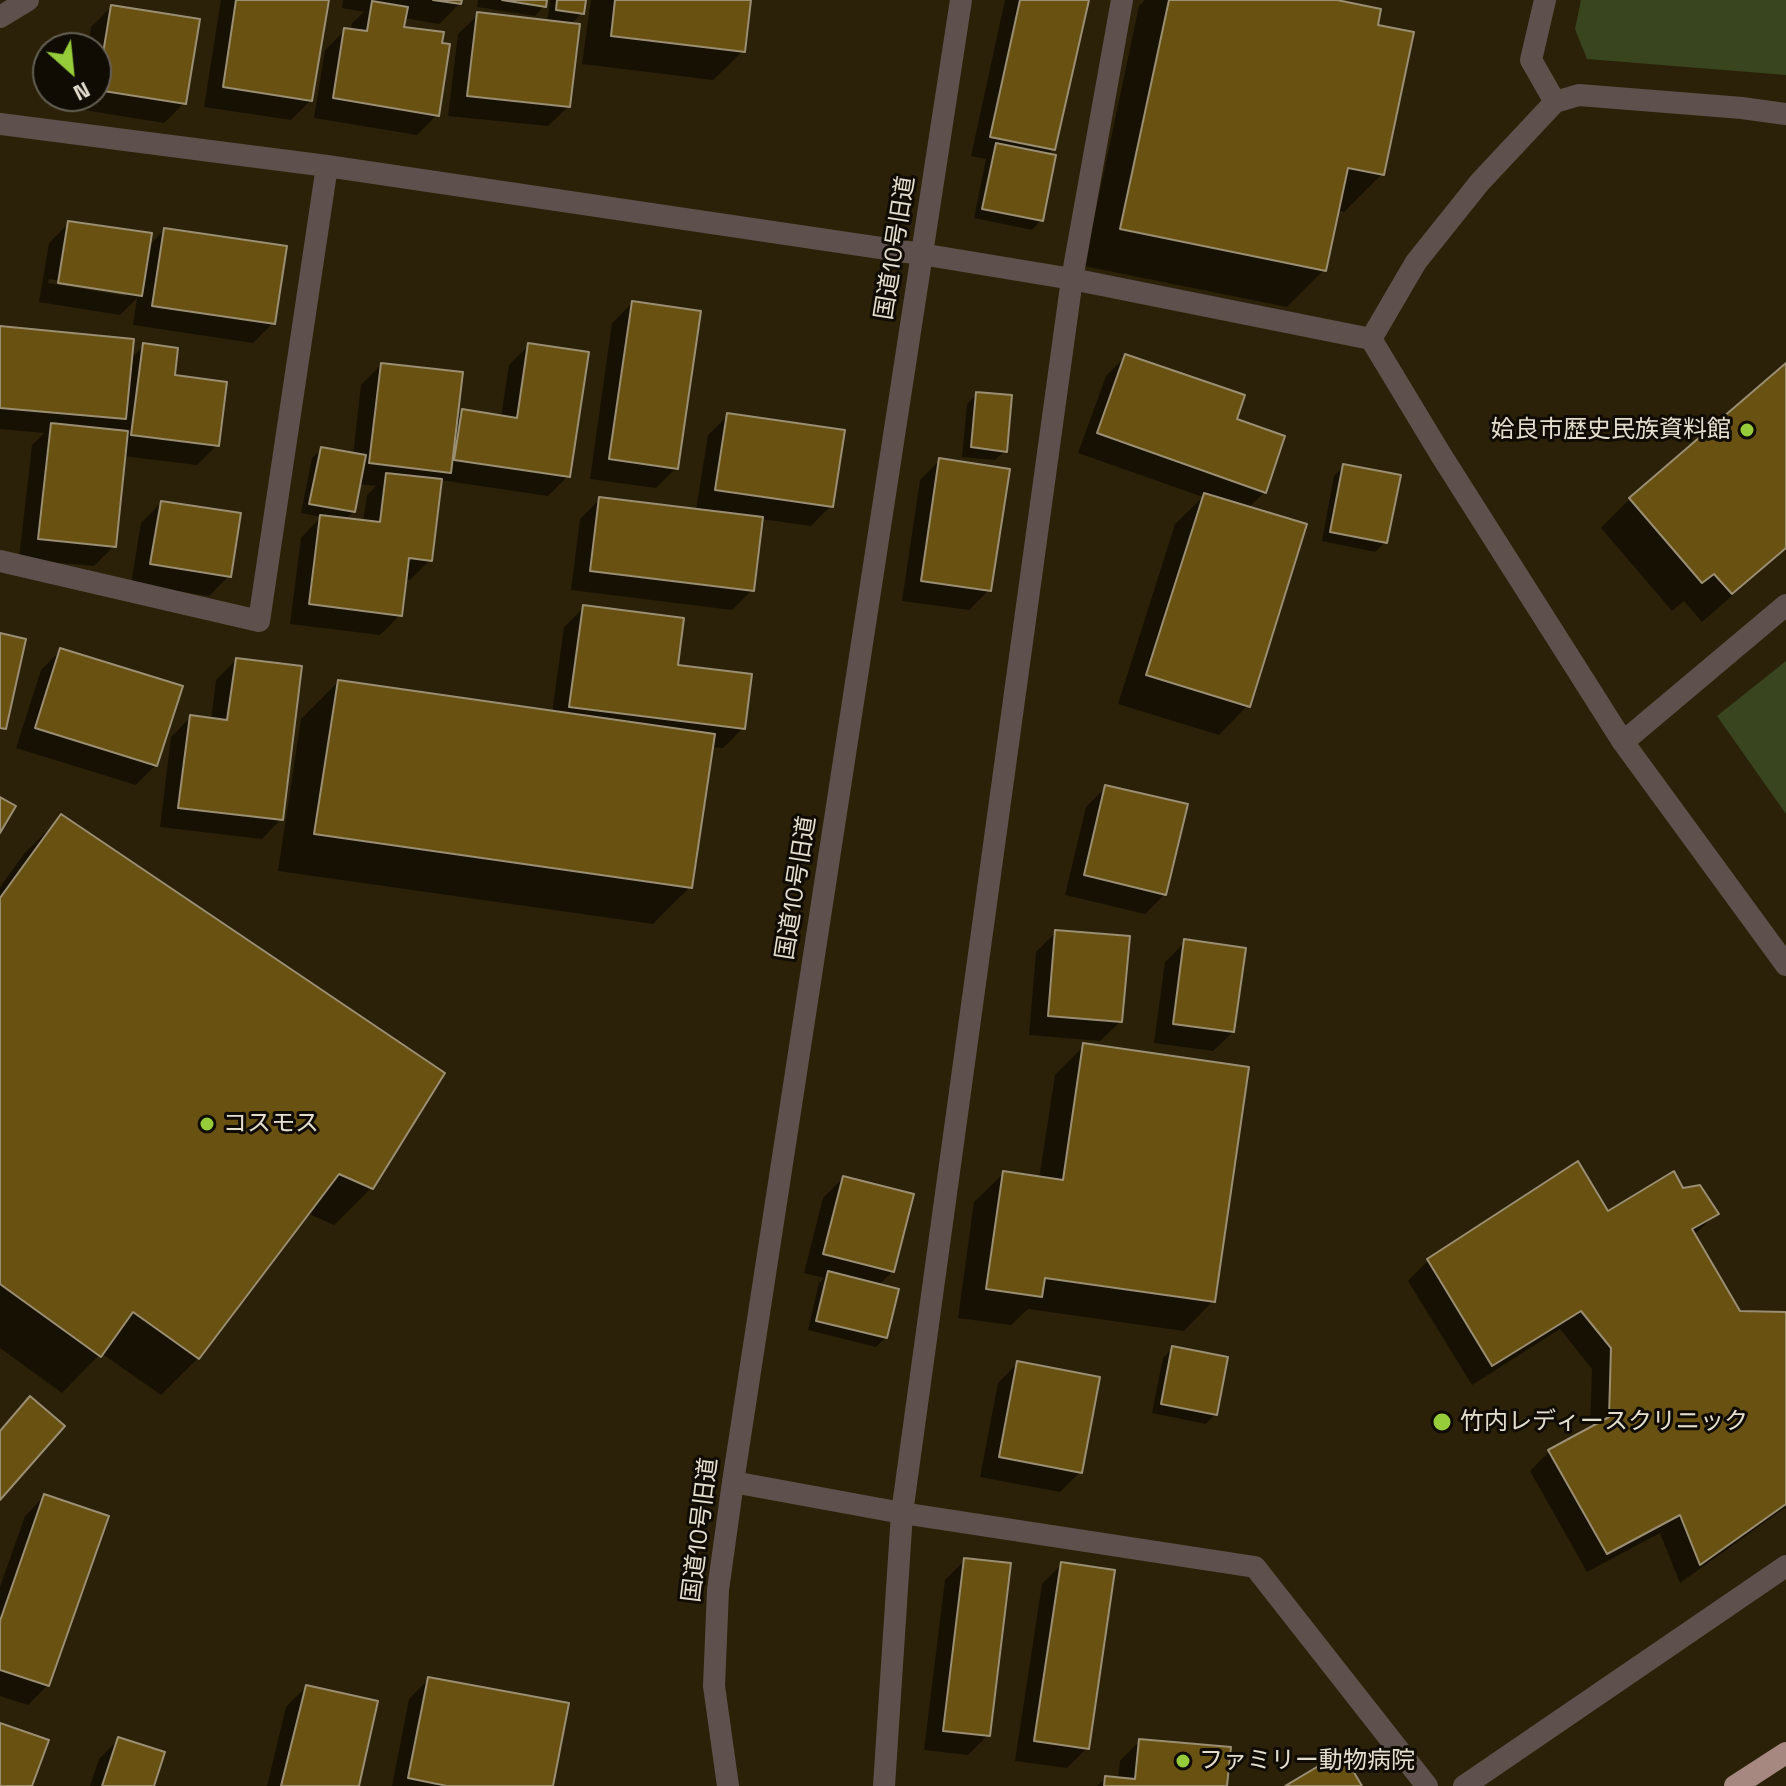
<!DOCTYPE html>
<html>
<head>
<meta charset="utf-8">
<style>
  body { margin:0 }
  #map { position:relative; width:1786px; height:1786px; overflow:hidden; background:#2b2108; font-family:"Space Grotesk",sans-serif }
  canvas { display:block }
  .north { position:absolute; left:32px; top:32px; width:80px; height:80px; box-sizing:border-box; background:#100c03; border:2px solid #656055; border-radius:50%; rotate:153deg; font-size:22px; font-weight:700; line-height:32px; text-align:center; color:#e4decf }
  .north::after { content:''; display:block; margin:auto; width:28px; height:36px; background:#96cc3a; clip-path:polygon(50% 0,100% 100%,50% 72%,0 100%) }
</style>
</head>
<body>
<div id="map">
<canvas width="1786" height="1786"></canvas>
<div class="north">N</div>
</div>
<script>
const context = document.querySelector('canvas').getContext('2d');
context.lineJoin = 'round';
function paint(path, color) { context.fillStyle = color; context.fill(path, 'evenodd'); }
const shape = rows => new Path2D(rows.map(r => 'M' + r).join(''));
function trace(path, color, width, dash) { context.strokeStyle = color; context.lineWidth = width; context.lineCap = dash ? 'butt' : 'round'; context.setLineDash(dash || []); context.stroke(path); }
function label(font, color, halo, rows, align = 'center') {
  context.font = font + ' "Space Grotesk","Noto Sans JP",sans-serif'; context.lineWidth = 6; context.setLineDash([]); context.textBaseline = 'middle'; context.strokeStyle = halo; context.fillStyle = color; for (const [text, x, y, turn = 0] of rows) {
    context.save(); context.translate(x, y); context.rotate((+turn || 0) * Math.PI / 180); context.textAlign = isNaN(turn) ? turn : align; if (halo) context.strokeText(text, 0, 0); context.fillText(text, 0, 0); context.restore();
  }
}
const green = shape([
  [1581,0,1786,0,1786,75,1587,59,1575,29],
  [1786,661,1786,814,1717,716]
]);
const shadow = shape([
  [221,0,327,0,311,100,291,120,204,107],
  [343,0,460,0,459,4,439,24,404,18,402,28,437,115,417,135,314,118,325,50,345,30,351,31,352,23,364,12,342,8],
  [478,0,545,0,544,6,535,16,477,7],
  [550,0,584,0,582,13,570,25,568,107,548,126,448,116,458,34,478,15,547,22],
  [591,0,749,0,743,51,713,80,582,64],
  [1005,0,1086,0,1053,149,1047,155,1041,220,1032,230,974,218,986,159,971,156],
  [1145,0,1327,0,1376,27,1382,174,1344,212,1337,210,1324,270,1287,307,1084,266,1139,6],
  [111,7,184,103,164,123,78,109,80,96,96,96,96,48,88,48,91,27],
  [69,223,148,247,164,230,273,323,253,343,133,325,137,298,120,315,39,302,49,243],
  [49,279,126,292,126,296,48,283],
  [632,303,676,468,656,488,590,479,612,323],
  [0,328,130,359,144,346,172,377,217,445,197,465,123,456,114,546,94,566,19,559,32,445,44,433,0,429],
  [529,345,568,476,548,496,440,480,430,560,410,580,404,579,400,615,380,635,290,624,301,538,321,517,301,513,312,458,322,449,353,455,361,385,381,365,456,418,462,411,501,417,509,365],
  [359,484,376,486,367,495,363,522,345,520,354,511],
  [1126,356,1234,420,1265,492,1248,508,1248,705,1219,735,1118,704,1175,524,1203,497,1078,453,1106,376],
  [1786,366,1786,549,1702,622,1684,601,1672,611,1601,528,1630,499],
  [977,394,1005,451,995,460,962,457,967,404],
  [728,415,831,506,811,526,761,519,752,590,732,610,571,590,580,519,600,499,696,510,708,435],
  [940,460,989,590,969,610,902,601,920,480],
  [1344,466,1385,542,1375,552,1322,541,1334,476],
  [161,503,229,576,209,596,131,584,141,523],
  [584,607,676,667,743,728,723,748,711,747,690,887,653,924,278,871,301,719,338,682,552,713,564,627],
  [61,650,156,765,136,785,16,748,41,670],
  [236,660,281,819,262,839,160,827,171,737,191,717,211,720,216,680],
  [1106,787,1165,894,1145,914,1065,895,1086,807],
  [61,817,371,1188,334,1225,307,1213,198,1358,161,1395,101,1353,62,1393,0,1348,0,887,24,854],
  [1056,932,1120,1022,1100,1041,1029,1035,1036,952],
  [1185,942,1233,1032,1213,1051,1154,1043,1165,962],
  [1084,1046,1213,1301,1184,1331,1028,1309,1011,1325,958,1318,974,1202,1004,1173,1039,1179,1055,1075],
  [843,1178,893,1271,878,1286,886,1337,876,1347,808,1330,819,1283,824,1278,804,1273,823,1198],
  [1682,1190,1716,1214,1694,1235,1739,1313,1786,1314,1786,1507,1680,1583,1660,1533,1587,1572,1530,1471,1550,1451,1590,1429,1592,1369,1560,1329,1472,1385,1408,1281,1428,1261,1607,1213],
  [1173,1348,1215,1414,1206,1424,1152,1413,1163,1358],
  [1018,1363,1080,1472,1060,1492,980,1477,998,1383],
  [44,1497,48,1685,28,1705,0,1696,0,1587,25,1516],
  [965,1560,988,1735,968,1755,924,1750,945,1580],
  [1062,1564,1087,1748,1067,1768,1015,1761,1042,1584],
  [429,1679,551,1786,392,1786,409,1699],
  [306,1687,357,1786,267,1786,286,1707],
  [119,1739,152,1786,90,1786,99,1759],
  [1140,1741,1225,1786,1097,1786,1105,1778,1118,1779,1120,1761]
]);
const building = shape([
  [236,0,329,0,312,101,223,87,236,0],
  [433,0,462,0,461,4,433,0],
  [502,0,547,0,546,7,502,0],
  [557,0,586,0,584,14,556,10,557,0],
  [615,0,751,0,745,52,611,36,615,0],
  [1020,0,1089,0,1055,150,990,137,1020,0],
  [1169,0,1337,0,1381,9,1378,25,1414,32,1384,175,1348,168,1326,271,1120,229,1169,0],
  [372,1,408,7,404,27,444,32,442,43,450,44,439,116,333,98,344,28,367,31,372,1],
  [111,5,200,19,186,104,97,90,111,5],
  [477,12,580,24,570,107,467,96,477,12],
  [996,143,1056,155,1043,221,982,209,996,143],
  [68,221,152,233,142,296,58,283,68,221],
  [164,228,287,246,275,324,152,306,164,228],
  [632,301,701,311,678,469,609,459,632,301],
  [0,326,134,339,126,419,0,408,0,326],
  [143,343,178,348,175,375,227,382,219,446,131,435,143,343],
  [528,343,589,352,570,477,454,460,462,409,517,418,528,343],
  [1125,354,1245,395,1237,419,1285,436,1266,493,1097,433,1125,354],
  [381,363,463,372,451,473,369,463,381,363],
  [1786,363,1786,548,1732,594,1714,574,1702,583,1629,498,1786,363],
  [976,392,1012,395,1007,452,971,447,976,392],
  [727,413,845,430,833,507,715,490,727,413],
  [51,423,128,431,116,547,38,539,51,423],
  [321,447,366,455,355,512,309,504,321,447],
  [939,458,1010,469,991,591,921,581,939,458],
  [1343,464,1401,475,1387,543,1330,532,1343,464],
  [386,473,442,479,432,561,409,558,402,616,309,604,320,515,380,522,386,473],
  [1204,493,1307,524,1250,707,1146,675,1204,493],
  [599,497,763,517,754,591,590,571,599,497],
  [161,501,241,513,231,577,150,564,161,501],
  [583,605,684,618,678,665,752,674,745,729,569,707,583,605],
  [0,633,26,639,6,729,0,728,0,633],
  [60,648,183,686,157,766,35,728,60,648],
  [236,658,302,666,283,820,178,808,190,715,227,720,236,658],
  [338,680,715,734,692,888,314,834,338,680],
  [1105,785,1188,804,1166,895,1084,875,1105,785],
  [0,797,16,806,0,833,0,797],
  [61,814,445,1073,373,1189,339,1174,199,1359,133,1312,101,1357,0,1284,0,898,61,814],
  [1055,930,1130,936,1122,1022,1048,1016,1055,930],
  [1184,939,1246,948,1234,1032,1173,1024,1184,939],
  [1083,1043,1249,1067,1215,1302,1045,1278,1042,1297,986,1289,1003,1171,1063,1180,1083,1043],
  [1578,1161,1608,1211,1674,1171,1683,1188,1700,1185,1719,1214,1692,1229,1740,1311,1786,1312,1786,1504,1700,1565,1680,1515,1607,1554,1548,1450,1609,1417,1611,1348,1581,1311,1492,1366,1427,1259,1578,1161],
  [843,1176,914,1194,894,1272,823,1254,843,1176],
  [828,1271,899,1289,887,1338,816,1321,828,1271],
  [1172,1346,1228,1357,1217,1415,1161,1404,1172,1346],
  [1017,1361,1100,1377,1082,1473,999,1457,1017,1361],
  [30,1396,65,1426,0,1500,0,1431,30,1396],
  [44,1494,109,1516,49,1686,0,1670,0,1621,44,1494],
  [964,1558,1011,1563,990,1736,943,1731,964,1558],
  [1061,1562,1115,1570,1089,1749,1034,1741,1061,1562],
  [428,1677,569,1703,553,1786,447,1786,408,1778,428,1677],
  [306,1685,378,1701,359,1786,281,1786,306,1685],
  [0,1723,49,1740,32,1786,0,1786,0,1723],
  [118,1737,165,1752,154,1786,102,1786,118,1737],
  [1139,1739,1231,1747,1227,1786,1104,1786,1105,1776,1135,1779,1139,1739],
  [1342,1752,1362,1786,1285,1786,1342,1752]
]);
const service = shape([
  [1623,742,1786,605]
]);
const minor = shape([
  [1545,0,1531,60,1555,102],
  [0,17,28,0],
  [0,124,327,166,921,254],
  [1371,339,1416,262,1480,182,1555,102,1579,95,1742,108,1786,114],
  [0,561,259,621,327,166],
  [733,1482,902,1513,1255,1567,1427,1786],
  [884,1786,902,1513,1072,279,1122,0],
  [1464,1786,1786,1566]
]);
const tertiary = shape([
  [921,254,1072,279,1371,339,1441,455,1623,742,1786,965],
  [728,1786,714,1686,718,1590,733,1482,961,0]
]);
const trunk = shape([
  [1735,1786,1786,1753]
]);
const markers = [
  [1747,430,8,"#96cc3a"],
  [207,1124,8,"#96cc3a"],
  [1442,1422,10,"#96cc3a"],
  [1183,1761,8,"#96cc3a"]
];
const streetNames = [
  ["国道10号旧道",896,248,-81],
  ["国道10号旧道",797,888,-81],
  ["国道10号旧道",701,1530,-83]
];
const poiNames = [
  ["姶良市歴史民族資料館",1731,430,"right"],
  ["コスモス",223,1124],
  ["竹内レディースクリニック",1460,1422],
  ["ファミリー動物病院",1199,1761]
];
paint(green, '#38451e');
paint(shadow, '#0007');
paint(building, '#685111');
trace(building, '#9a8e73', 2);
trace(service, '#5e514d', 22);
trace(minor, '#5e514d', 22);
trace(tertiary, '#5e514d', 22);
trace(trunk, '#a68880', 22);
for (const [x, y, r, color] of markers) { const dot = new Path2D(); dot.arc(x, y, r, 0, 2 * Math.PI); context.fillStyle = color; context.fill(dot); trace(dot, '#100c03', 3); }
label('24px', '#e4decf', '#100c03', streetNames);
label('24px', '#e4decf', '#100c03', poiNames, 'left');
</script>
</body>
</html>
